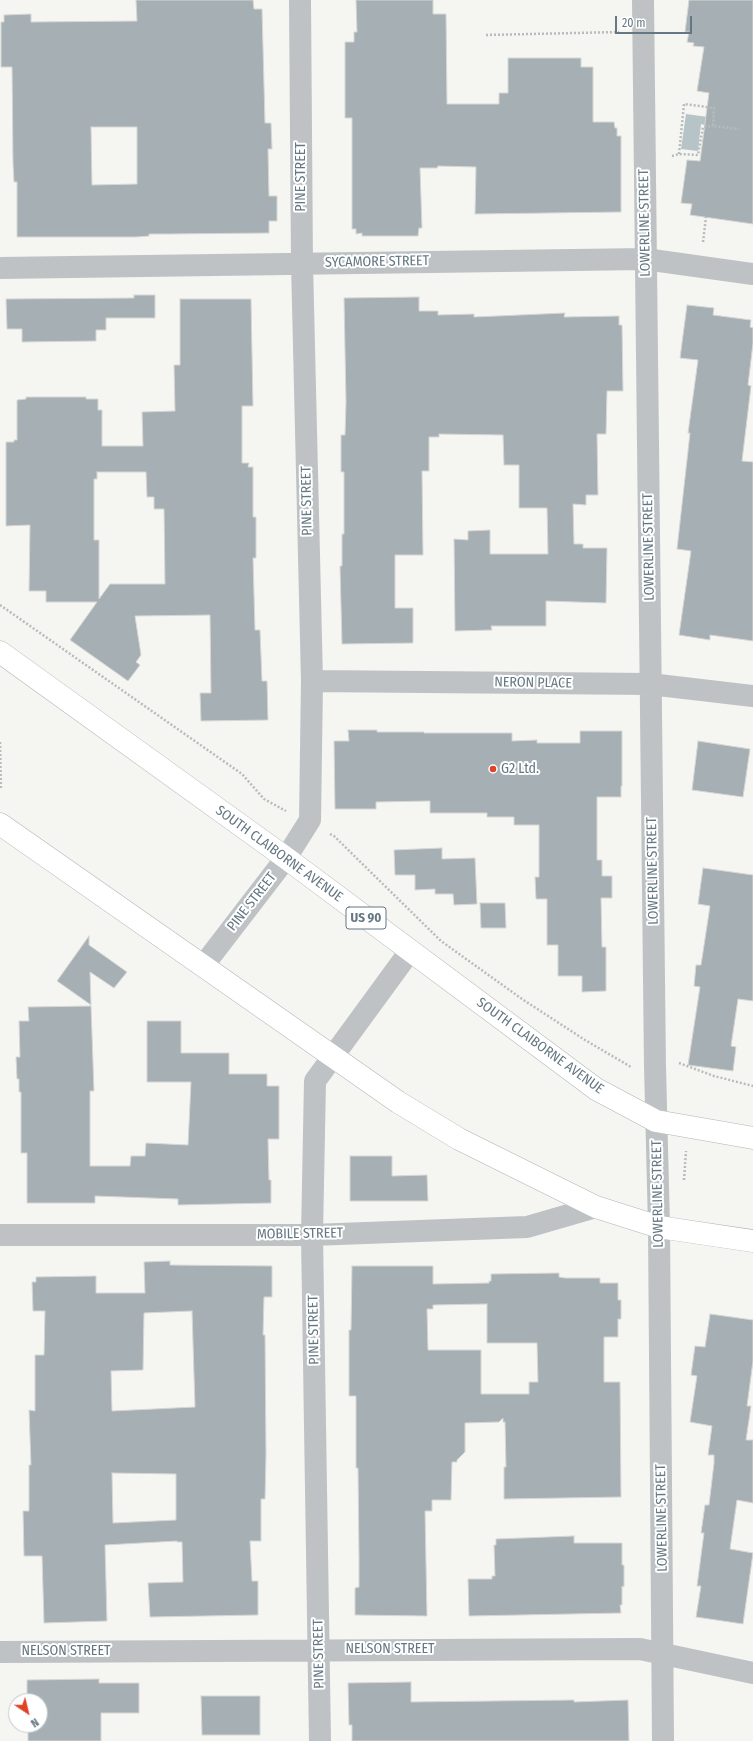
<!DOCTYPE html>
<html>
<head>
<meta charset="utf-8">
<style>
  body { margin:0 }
  #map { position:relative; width:753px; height:1741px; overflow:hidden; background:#f5f5f1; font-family:"Fira Sans Condensed",sans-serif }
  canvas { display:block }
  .north { position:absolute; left:8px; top:1693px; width:40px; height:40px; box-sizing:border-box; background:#fff; border:1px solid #c1c9cd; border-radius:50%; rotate:145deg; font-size:11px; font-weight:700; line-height:16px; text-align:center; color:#647782 }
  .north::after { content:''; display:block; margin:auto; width:14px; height:18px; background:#e04426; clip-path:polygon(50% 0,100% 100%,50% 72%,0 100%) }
  .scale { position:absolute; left:615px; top:16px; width:77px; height:18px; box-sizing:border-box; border:2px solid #647782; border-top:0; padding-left:5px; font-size:12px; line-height:14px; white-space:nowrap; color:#647782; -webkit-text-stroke:3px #fff; paint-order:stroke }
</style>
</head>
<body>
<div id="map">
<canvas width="753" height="1741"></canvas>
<div class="north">N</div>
<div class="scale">20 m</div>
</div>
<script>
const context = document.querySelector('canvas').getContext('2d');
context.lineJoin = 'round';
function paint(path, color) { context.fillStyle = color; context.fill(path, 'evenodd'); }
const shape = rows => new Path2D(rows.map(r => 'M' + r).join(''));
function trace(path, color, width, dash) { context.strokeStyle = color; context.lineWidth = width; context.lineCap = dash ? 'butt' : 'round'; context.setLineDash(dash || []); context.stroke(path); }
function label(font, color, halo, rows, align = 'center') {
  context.font = font + ' "Fira Sans Condensed",sans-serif'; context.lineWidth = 4; context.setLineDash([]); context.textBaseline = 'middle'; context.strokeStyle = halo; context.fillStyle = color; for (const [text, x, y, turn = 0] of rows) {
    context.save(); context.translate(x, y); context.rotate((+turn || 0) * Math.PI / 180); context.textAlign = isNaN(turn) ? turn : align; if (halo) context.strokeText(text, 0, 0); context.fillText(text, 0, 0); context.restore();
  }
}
const water = shape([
  [686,114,708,117,708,126,701,124,698,151,681,149]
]);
const building = shape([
  [136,0,253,0,254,9,262,9,265,123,271,123,272,149,268,149,269,196,277,196,277,221,269,221,269,233,169,234,149,234,149,236,136,237,17,237,17,182,14,182,13,163,12,67,1,67,1,22,4,22,4,15,31,14,31,22,137,21,136,0],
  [91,127,137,127,137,184,92,185,91,127],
  [356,0,433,0,433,14,446,14,447,104,499,104,499,93,508,93,508,58,581,58,581,67,593,67,593,122,614,122,615,128,617,128,617,136,621,136,621,212,475,214,476,167,438,166,437,168,420,168,422,228,419,228,418,236,362,236,362,233,356,234,356,229,352,229,352,118,345,118,345,42,354,42,354,32,357,32,356,0],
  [689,0,753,0,753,224,690,215,692,204,681,203,687,160,700,161,709,93,697,91,704,47,693,46,694,43,687,42,689,32,685,32,689,0],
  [134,295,155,295,155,318,106,318,106,330,96,330,96,341,22,342,22,329,7,329,6,299,134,298,134,295],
  [419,297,419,311,438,311,438,315,474,314,474,317,565,313,564,317,619,316,619,325,622,325,623,391,607,391,606,434,597,434,598,495,586,495,586,505,573,504,574,544,583,544,583,548,607,548,606,603,546,601,546,626,491,626,492,630,455,631,454,539,468,540,468,531,490,530,490,554,548,554,547,508,519,508,519,465,504,465,503,435,439,434,439,437,429,437,429,471,422,471,423,555,395,555,395,608,413,608,413,643,342,644,340,566,342,566,342,534,344,534,344,472,341,472,341,435,345,435,346,402,344,298,419,297],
  [180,299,251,299,253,406,242,406,242,463,249,463,248,467,253,467,253,517,256,517,256,558,253,558,255,630,260,630,262,681,267,681,268,720,201,721,200,693,211,693,210,615,135,616,141,655,136,662,140,665,128,681,70,640,97,602,46,602,46,591,29,591,30,525,6,526,6,442,14,442,14,440,17,440,17,400,26,399,26,397,86,397,86,399,98,399,98,410,102,410,102,446,143,446,142,412,175,411,174,365,180,365,180,299],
  [97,472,146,472,147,497,154,497,154,509,164,509,165,584,110,584,99,599,99,540,94,540,94,479,97,479,97,472],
  [687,305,714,308,713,315,751,320,750,327,753,328,753,343,748,385,751,386,742,461,753,462,753,641,710,635,710,640,679,635,691,551,677,549,690,433,688,433,698,360,680,358,687,305],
  [348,730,377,730,377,732,424,732,424,733,512,733,512,741,537,740,537,743,580,743,580,731,622,731,622,786,621,786,621,797,597,797,597,860,602,860,602,876,612,876,612,898,601,898,602,947,606,947,606,991,582,992,582,976,558,976,558,945,547,945,547,899,536,899,535,877,539,877,539,825,514,825,514,817,487,817,487,813,430,813,430,801,376,802,376,809,335,809,334,741,349,741,348,730],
  [698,741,750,749,743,797,692,790,698,741],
  [442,848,442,859,475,858,477,904,454,905,453,894,435,894,435,889,415,890,415,875,395,875,394,850,442,848],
  [703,868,753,875,753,1001,738,999,731,1046,736,1047,733,1071,688,1065,700,987,694,986,696,965,701,965,710,906,698,904,703,868],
  [480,903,505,903,506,928,481,928,480,903],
  [89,936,89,945,127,972,114,988,90,972,91,1005,57,981,89,936],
  [91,1006,94,1091,90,1091,90,1166,130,1166,131,1156,145,1156,146,1143,188,1145,191,1082,147,1082,147,1021,181,1021,181,1053,229,1053,229,1074,267,1074,267,1086,279,1086,279,1139,268,1139,269,1180,271,1180,271,1203,178,1205,178,1199,95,1196,95,1203,27,1203,27,1153,21,1153,21,1092,19,1092,19,1079,17,1079,16,1057,20,1057,19,1021,29,1021,28,1007,91,1006],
  [350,1156,392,1156,392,1176,427,1175,428,1201,350,1201,350,1156],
  [170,1261,170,1265,272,1266,272,1297,264,1297,263,1335,265,1335,266,1455,265,1499,261,1499,261,1541,250,1541,252,1581,258,1581,258,1615,150,1617,148,1583,183,1582,182,1542,177,1542,177,1541,105,1545,107,1621,44,1623,42,1556,24,1556,23,1511,29,1511,29,1465,31,1465,29,1410,35,1411,35,1355,44,1355,45,1311,33,1311,32,1282,36,1282,36,1277,96,1276,96,1293,145,1293,144,1262,170,1261],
  [192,1311,195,1407,112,1411,111,1371,143,1370,144,1313,192,1311],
  [112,1473,176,1474,176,1520,113,1523,112,1473],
  [352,1266,433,1266,433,1284,489,1283,489,1281,491,1281,491,1274,559,1273,559,1277,565,1278,600,1278,600,1283,618,1283,618,1300,621,1300,621,1319,618,1319,618,1337,604,1337,604,1382,620,1382,621,1497,504,1499,504,1467,506,1467,505,1422,503,1422,503,1418,499,1422,465,1423,465,1452,457,1460,457,1462,452,1462,451,1500,432,1500,432,1511,425,1511,427,1616,355,1615,355,1588,359,1587,359,1557,358,1468,356,1468,356,1396,349,1396,349,1330,351,1330,352,1266],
  [487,1304,487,1343,537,1343,538,1382,529,1382,529,1394,481,1394,481,1350,428,1350,427,1309,433,1309,433,1305,487,1304],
  [710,1314,753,1320,753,1361,747,1406,751,1406,746,1440,753,1440,753,1503,737,1500,730,1549,753,1553,743,1624,696,1617,701,1586,697,1586,704,1533,701,1533,705,1505,709,1505,714,1463,714,1455,708,1455,712,1426,690,1422,697,1376,691,1375,695,1346,705,1347,710,1314],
  [574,1536,574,1543,622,1543,622,1565,624,1565,624,1587,622,1586,622,1605,620,1605,621,1613,469,1616,468,1579,492,1579,492,1576,495,1576,494,1545,496,1545,496,1539,574,1536],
  [99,1679,99,1683,139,1683,139,1713,101,1713,101,1741,28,1741,28,1725,40,1725,40,1701,27,1701,27,1680,99,1679],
  [411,1682,411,1702,574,1700,574,1702,628,1700,629,1741,352,1741,352,1725,349,1725,348,1683,411,1682],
  [201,1696,260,1696,260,1735,202,1735,201,1696]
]);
const path = shape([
  [486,35,619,32],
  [679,154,684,104,714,108,713,126,739,129],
  [672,156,679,154,698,155,703,127,713,126],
  [703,242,706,217],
  [0,605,242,774,264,799,286,811],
  [0,742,1,790],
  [330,834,334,836,441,941,522,999,585,1040,631,1067],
  [679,1063,714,1076,753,1086],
  [684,1180,686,1151]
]);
const minor = shape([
  [643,0,655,1066,659,1227,663,1741],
  [0,268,645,259,753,274],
  [312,681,650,684,753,696],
  [203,966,286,858,310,820,312,681,302,263,300,0],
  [0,1235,312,1235,527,1227,596,1207],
  [0,1652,640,1649,753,1673],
  [320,1741,312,1235,315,1081,410,951]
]);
const major = shape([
  [0,652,286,858,596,1089,656,1121,753,1138],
  [0,824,398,1102,459,1139,596,1207,659,1227,753,1241]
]);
const markers = [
  [493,769,4,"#e04426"]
];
const shields = [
  [366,918,40]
];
const shieldNames = [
  ["US 90",366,918]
];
const streetNames = [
  ["PINE STREET",301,177,-90],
  ["LOWERLINE STREET",645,223,-91],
  ["SYCAMORE STREET",377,262,-1],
  ["PINE STREET",307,501,-91],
  ["LOWERLINE STREET",649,547,-91],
  ["NERON PLACE",533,683,1],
  ["SOUTH CLAIBORNE AVENUE",279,854,36],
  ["LOWERLINE STREET",653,871,-91],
  ["PINE STREET",252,902,-52],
  ["SOUTH CLAIBORNE AVENUE",540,1046,36],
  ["LOWERLINE STREET",658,1194,-91],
  ["MOBILE STREET",300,1234,-1],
  ["PINE STREET",314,1330,-91],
  ["LOWERLINE STREET",662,1518,-91],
  ["NELSON STREET",390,1649],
  ["NELSON STREET",66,1651],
  ["PINE STREET",319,1654,-91]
];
const poiNames = [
  ["G2 Ltd.",501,769]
];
paint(water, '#b6c4c7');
paint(building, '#a6b0b4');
trace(building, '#d6d6d4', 1);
trace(major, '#b1b6b9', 23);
trace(path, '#b8bbbd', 2.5, [2, 2]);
trace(minor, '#bec2c5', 22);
trace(major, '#fff', 22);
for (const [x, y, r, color] of markers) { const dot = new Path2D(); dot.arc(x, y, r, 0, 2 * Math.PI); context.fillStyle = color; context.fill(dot); trace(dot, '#fff', 1.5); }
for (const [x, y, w] of shields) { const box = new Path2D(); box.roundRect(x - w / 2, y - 11, w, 22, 3); context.fillStyle = '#fff'; context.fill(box); trace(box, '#647782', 1); }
label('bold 13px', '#647782', null, shieldNames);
label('14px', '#647782', '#fff', streetNames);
label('14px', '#647782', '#fff', poiNames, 'left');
</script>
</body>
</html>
